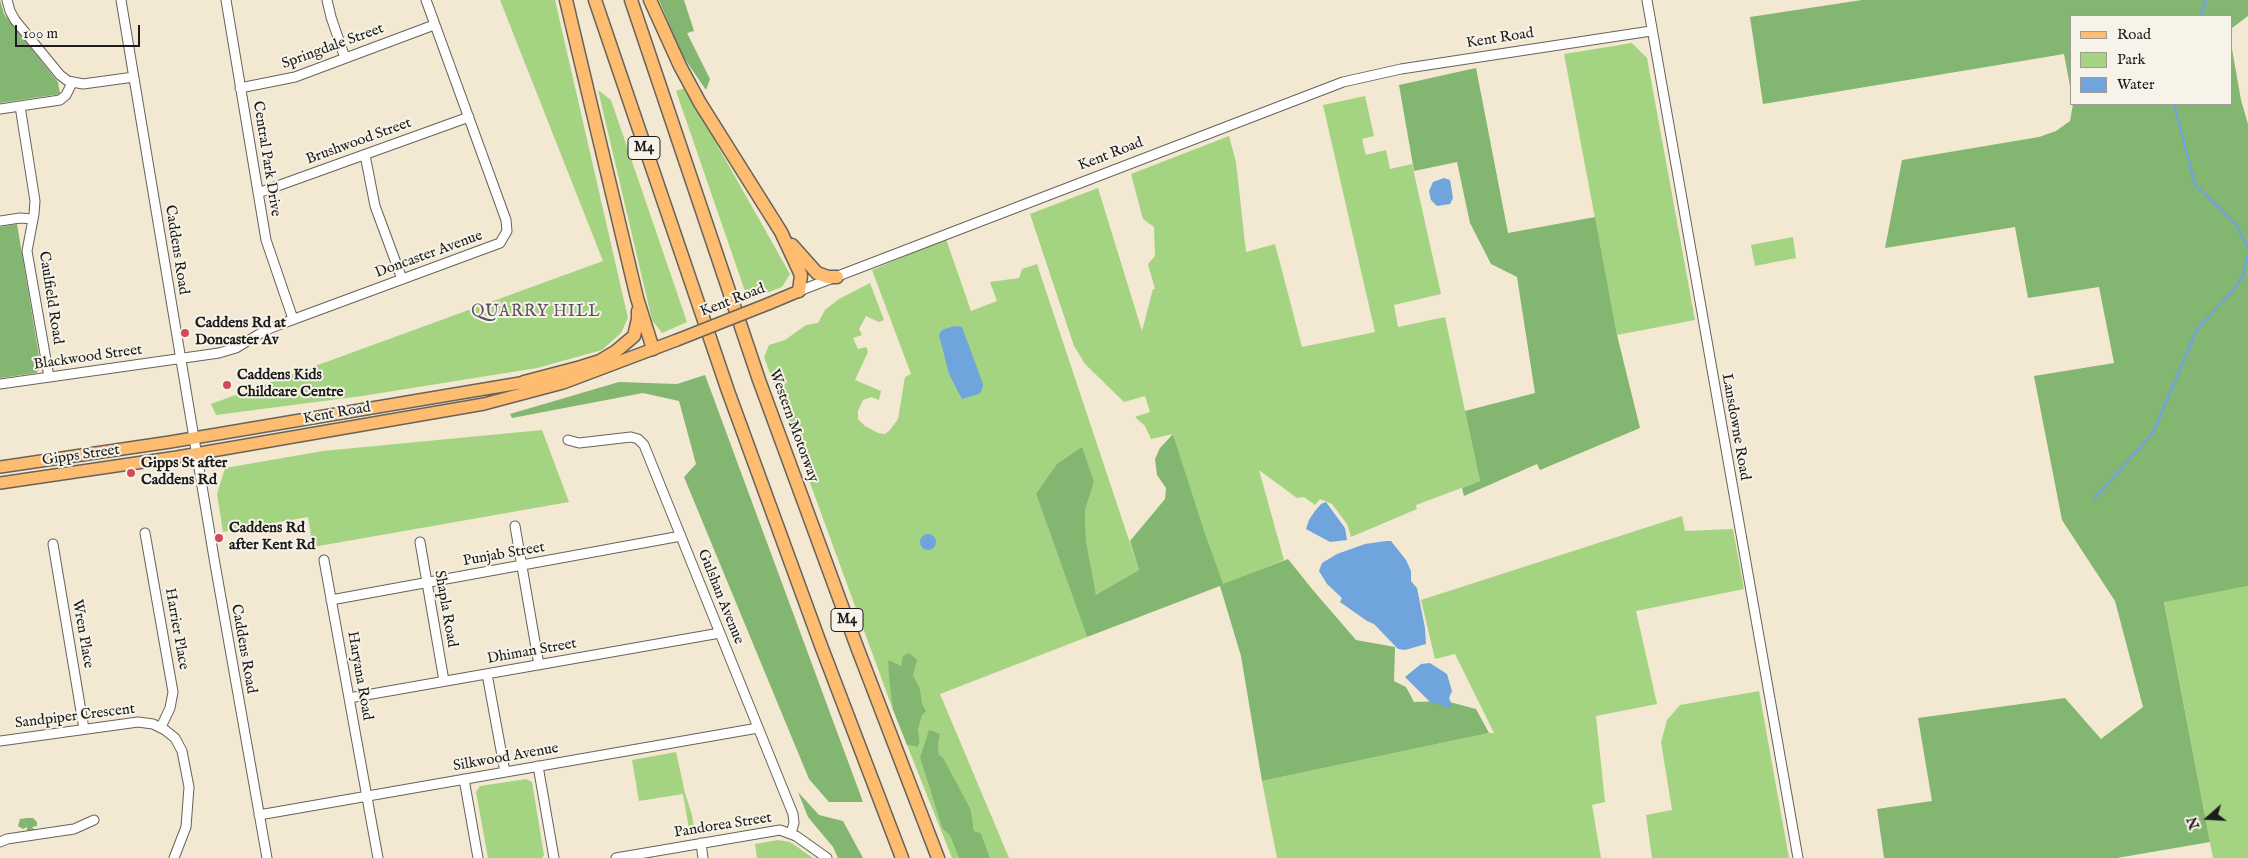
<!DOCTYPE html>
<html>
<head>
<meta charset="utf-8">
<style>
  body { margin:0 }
  #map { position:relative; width:2248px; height:858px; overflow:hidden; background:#f3e8d1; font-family:"IM FELL English",serif }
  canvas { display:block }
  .legend { position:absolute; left:2070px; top:15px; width:162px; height:90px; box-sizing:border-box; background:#f7f3e8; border:1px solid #9f9d96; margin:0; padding:6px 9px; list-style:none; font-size:15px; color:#1c1c1c }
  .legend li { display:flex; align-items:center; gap:10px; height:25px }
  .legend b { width:25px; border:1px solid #9f9d96 }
  .north { position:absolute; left:2183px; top:793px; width:50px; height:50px; -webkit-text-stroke:4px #f7f3e8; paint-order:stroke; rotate:251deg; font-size:14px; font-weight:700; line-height:20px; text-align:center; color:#1c1c1c }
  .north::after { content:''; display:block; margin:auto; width:18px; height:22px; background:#1c1c1c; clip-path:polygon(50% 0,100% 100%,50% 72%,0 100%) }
  .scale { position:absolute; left:15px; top:25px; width:125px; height:22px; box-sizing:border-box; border:2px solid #1c1c1c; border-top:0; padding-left:6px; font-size:15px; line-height:18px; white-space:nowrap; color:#1c1c1c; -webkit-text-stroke:4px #f7f3e8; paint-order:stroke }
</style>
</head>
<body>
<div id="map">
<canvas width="2248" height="858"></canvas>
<ul class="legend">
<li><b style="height:6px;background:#fdbc70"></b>Road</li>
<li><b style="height:14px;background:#a4d482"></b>Park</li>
<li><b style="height:14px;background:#6fa4dc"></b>Water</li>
</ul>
<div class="north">N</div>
<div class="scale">100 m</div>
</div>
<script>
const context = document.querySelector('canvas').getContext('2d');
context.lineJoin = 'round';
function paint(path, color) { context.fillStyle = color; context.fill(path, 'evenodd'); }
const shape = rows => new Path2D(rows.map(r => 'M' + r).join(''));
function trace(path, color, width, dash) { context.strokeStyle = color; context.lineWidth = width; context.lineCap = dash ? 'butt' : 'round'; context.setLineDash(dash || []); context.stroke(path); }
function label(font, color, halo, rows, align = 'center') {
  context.font = font + ' "IM FELL English",serif'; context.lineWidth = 4; context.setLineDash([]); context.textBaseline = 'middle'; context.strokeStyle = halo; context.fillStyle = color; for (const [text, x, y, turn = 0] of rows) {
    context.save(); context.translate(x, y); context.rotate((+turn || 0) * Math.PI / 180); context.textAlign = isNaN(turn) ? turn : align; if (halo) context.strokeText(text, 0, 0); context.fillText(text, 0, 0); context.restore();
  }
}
const green = shape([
  [500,0,555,0,628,318,621,333,602,350,537,368,362,396,216,415,211,404,603,261],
  [1632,43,1647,58,1695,320,1617,335,1564,54],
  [685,88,790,274,782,287,748,300,676,91],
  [598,90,611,100,687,322,662,333,652,320],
  [1365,96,1374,136,1362,139,1366,155,1386,150,1390,169,1412,164,1441,294,1394,305,1398,327,1445,317,1480,481,1416,505,1417,509,1351,537,1347,524,1332,504,1320,499,1315,505,1304,497,1297,498,1259,470,1284,560,1220,586,1173,434,1151,439,1145,426,1135,417,1150,412,1145,396,1124,402,1085,364,1074,346,1030,214,1098,188,1142,331,1153,289,1155,289,1148,264,1155,256,1154,227,1143,219,1131,174,1229,136,1236,162,1246,252,1275,244,1302,347,1375,332,1323,105],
  [1793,237,1796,258,1755,266,1751,245],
  [946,239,971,311,997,301,990,282,1019,278,1022,269,1037,264,1139,570,1096,596,1086,540,1085,509,1094,482,1036,494,1087,637,940,694,1009,858,990,858,981,833,974,831,971,810,939,755,938,742,920,758,942,828,950,836,959,858,952,858,907,745,916,747,920,742,918,730,922,715,920,688,913,675,888,660,893,710,764,357,769,345,785,340,806,325,818,323,825,310,839,299,870,283,884,320,879,322,866,316,859,329,862,335,853,338,858,349,866,347,868,352,855,380,881,391,879,400,871,397,863,400,858,411,858,419,865,426,878,433,885,434,890,430,898,419,905,377,911,374,872,270],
  [542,430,569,502,313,547,308,517,223,532,217,494,225,468,323,451],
  [1682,516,1685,531,1733,529,1744,589,1636,611,1657,704,1596,716,1605,802,1592,805,1601,858,1277,858,1262,781,1489,733,1494,733,1455,654,1435,659,1421,600],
  [2248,586,2248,858,2213,858,2164,601],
  [1759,691,1789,858,1652,858,1646,815,1672,810,1661,742,1667,720,1680,705],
  [676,752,685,793,692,815,695,834,690,835,683,794,639,801,632,760],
  [526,779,532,782,544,855,542,858,488,858,476,792,480,786],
  [778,840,790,842,813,858,757,858,755,844]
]);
const forest = shape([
  [0,0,4,14,58,82,60,94,0,103],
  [659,0,684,0,694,31,687,33,710,79,706,90,682,55],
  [1862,0,2248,0,2248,16,2232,28,2232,16,2072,16,2072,97,2064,54,1763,104,1750,17],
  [2232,49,2241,100,2248,124,2248,586,2164,602,2210,842,2117,858,1884,858,1877,809,1932,801,1918,718,2065,698,2101,739,2143,707,2115,601,2062,520,2034,376,2114,363,2099,287,2028,298,2015,227,1885,248,1902,160,2039,137,2056,131,2070,121,2073,104,2232,104],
  [1476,68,1508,233,1595,217,1617,335,1640,428,1540,470,1537,464,1464,496,1462,488,1480,481,1465,411,1535,393,1517,277,1491,264,1470,223,1457,162,1414,171,1399,85],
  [17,224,41,368,36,373,0,378,0,227],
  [705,375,863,802,829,802,809,779,684,477,696,464,679,401,643,393,512,418,510,414,619,382,677,384],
  [1173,434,1203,528,1223,584,1288,559,1312,589,1356,640,1395,647,1394,681,1406,687,1414,702,1446,701,1476,709,1489,733,1262,781,1241,656,1220,586,1087,637,1036,494,1057,464,1082,447,1094,482,1085,510,1086,540,1096,595,1139,570,1130,541,1165,499,1166,488,1157,475,1155,459,1160,448],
  [909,653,917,660,913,675,920,688,922,704,926,711,922,715,918,730,920,742,917,747,907,745,893,710,889,677,888,660,901,666,903,656],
  [929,730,940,734,938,742,939,755,943,758,971,810,974,831,981,833,990,858,959,858,950,836,942,828,920,758],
  [798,792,819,815,843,821,863,858,838,858,833,847,808,817],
  [27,818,33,818,37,822,37,826,32,827,35,830,32,833,27,832,27,827,23,829,18,826,20,819]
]);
const water = shape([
  [1444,178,1450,180,1453,198,1450,204,1437,206,1431,200,1429,191,1433,182],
  [954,326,962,327,983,384,982,390,979,394,962,399,949,374,939,335,942,330],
  [1326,502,1345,528,1347,540,1330,542,1306,529,1309,520,1315,511,1321,504],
  '920 542a8 8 0 1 1 16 0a8 8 0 1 1-16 0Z',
  [1386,541,1391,541,1406,560,1411,571,1411,581,1417,588,1425,628,1426,644,1405,650,1398,649,1374,624,1367,621,1340,602,1342,598,1327,584,1319,571,1322,563,1337,554,1365,544],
  [1430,663,1447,674,1452,691,1449,698,1452,705,1450,708,1430,702,1405,677,1421,664]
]);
const stream = shape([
  [2201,16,2206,0],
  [2174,104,2195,185,2235,223,2248,248],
  [2094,499,2153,433,2197,329,2232,292,2243,276,2248,254]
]);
const minor = shape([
  [7,0,10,11,15,20,60,75,68,81,83,84,134,77],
  [121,0,215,564,267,858],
  [226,0,266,240,293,319],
  [327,0,331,17,345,58],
  [1647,0,1798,858],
  [240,88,295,77,434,25],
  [20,106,35,201,34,214,27,251,49,377],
  [0,109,60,100,66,95,72,83],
  [365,155,375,206,402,279],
  [258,193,469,117],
  [0,221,20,218,33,219],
  [799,291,1343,82,1401,69,1651,31],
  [0,384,219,353,236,348,266,330,281,324,500,243,507,231,506,220,426,0],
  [568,440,579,443,631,437,638,439,644,445,793,814,794,823,791,833],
  [515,526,539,665],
  [145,533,173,692,170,708,161,727],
  [420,542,444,681],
  [53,544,84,729],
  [324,560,378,858],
  [331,600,681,536],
  [487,674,505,772],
  [349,698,720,633],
  [0,741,138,722,153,724,165,730,175,738,182,751,189,787,186,827,174,858],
  [538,766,554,858],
  [464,779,478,858],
  [259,815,758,728],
  [0,842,7,839,74,829,94,820],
  [701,843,703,858],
  [616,858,780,830,796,836,827,858]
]);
const major = shape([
  [768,304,799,291],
  [0,467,170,442,532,381],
  [0,483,177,457,484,404,563,383,677,340]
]);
const highway = shape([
  [566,0,637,298,653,349],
  [595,0,728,391,820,643,902,858],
  [631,0,759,380,857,647,938,858],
  [650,0,680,66,700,103,781,232,801,275,799,291],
  [792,245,817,273,828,277,837,277],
  [524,382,581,367,600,361,615,352,634,336,638,319,638,311]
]);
const majorBridge = shape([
  [677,340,768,304]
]);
const markers = [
  [185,333,5,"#d1495b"],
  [227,385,5,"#d1495b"],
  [131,473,5,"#d1495b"],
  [219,538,5,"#d1495b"]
];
const shields = [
  [644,148,32],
  [847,620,32]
];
const shieldNames = [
  ["M4",644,148],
  ["M4",847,620]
];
const streetNames = [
  ["Kent Road",1500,39,-9],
  ["Springdale Street",333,47,-20],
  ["Brushwood Street",359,142,-20],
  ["Kent Road",1111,155,-21],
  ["Central Park Drive",266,159,81],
  ["Caddens Road",176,250,81],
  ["Doncaster Avenue",429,255,-20],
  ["Caulfield Road",50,298,81],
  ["Kent Road",733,301,-21],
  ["Blackwood Street",88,358,-8],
  ["Kent Road",337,414,-10],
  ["Western Motorway",793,426,70],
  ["Lansdowne Road",1735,427,80],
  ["Gipps Street",81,456,-8],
  ["Punjab Street",504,555,-10],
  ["Gulshan Avenue",720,597,68],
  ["Shapla Road",445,609,80],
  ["Harrier Place",176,629,80],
  ["Wren Place",82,634,80],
  ["Caddens Road",243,649,80],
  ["Dhiman Street",532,652,-10],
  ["Haryana Road",359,676,80],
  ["Sandpiper Crescent",75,717,-7],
  ["Silkwood Avenue",506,758,-10],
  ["Pandorea Street",723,826,-9]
];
const poiNames = [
  ["Caddens Rd at",195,324],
  ["Doncaster Av",195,341],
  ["Caddens Kids",237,376],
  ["Childcare Centre",237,393],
  ["Gipps St after",141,464],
  ["Caddens Rd",141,481],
  ["Caddens Rd",229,529],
  ["after Kent Rd",229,546]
];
const neighbourhoodNames = [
  ["QUARRY HILL",536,313]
];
paint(green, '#a4d482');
paint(forest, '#83b670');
paint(water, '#6fa4dc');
trace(stream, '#6fa4dc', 2.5);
trace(minor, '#67635b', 11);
trace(major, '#67635b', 14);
trace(highway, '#67635b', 15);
trace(minor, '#fff', 9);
trace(major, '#fdbc70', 11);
trace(highway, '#fdbc70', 12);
trace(majorBridge, '#67635b', 14, []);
trace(majorBridge, '#fdbc70', 11);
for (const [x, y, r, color] of markers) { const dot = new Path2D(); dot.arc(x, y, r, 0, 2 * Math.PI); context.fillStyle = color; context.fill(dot); trace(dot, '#f7f3e8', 2); }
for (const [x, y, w] of shields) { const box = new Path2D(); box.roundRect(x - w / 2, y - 11.5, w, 23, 4); context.fillStyle = '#f7f3e8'; context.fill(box); trace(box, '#1c1c1c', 1); }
label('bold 14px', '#1c1c1c', null, shieldNames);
label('15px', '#1c1c1c', '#f7f3e8', streetNames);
label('bold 15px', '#1c1c1c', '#f7f3e8', poiNames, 'left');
context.letterSpacing = '1px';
label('16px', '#5f5063', '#f7f3e8', neighbourhoodNames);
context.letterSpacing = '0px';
</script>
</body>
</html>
